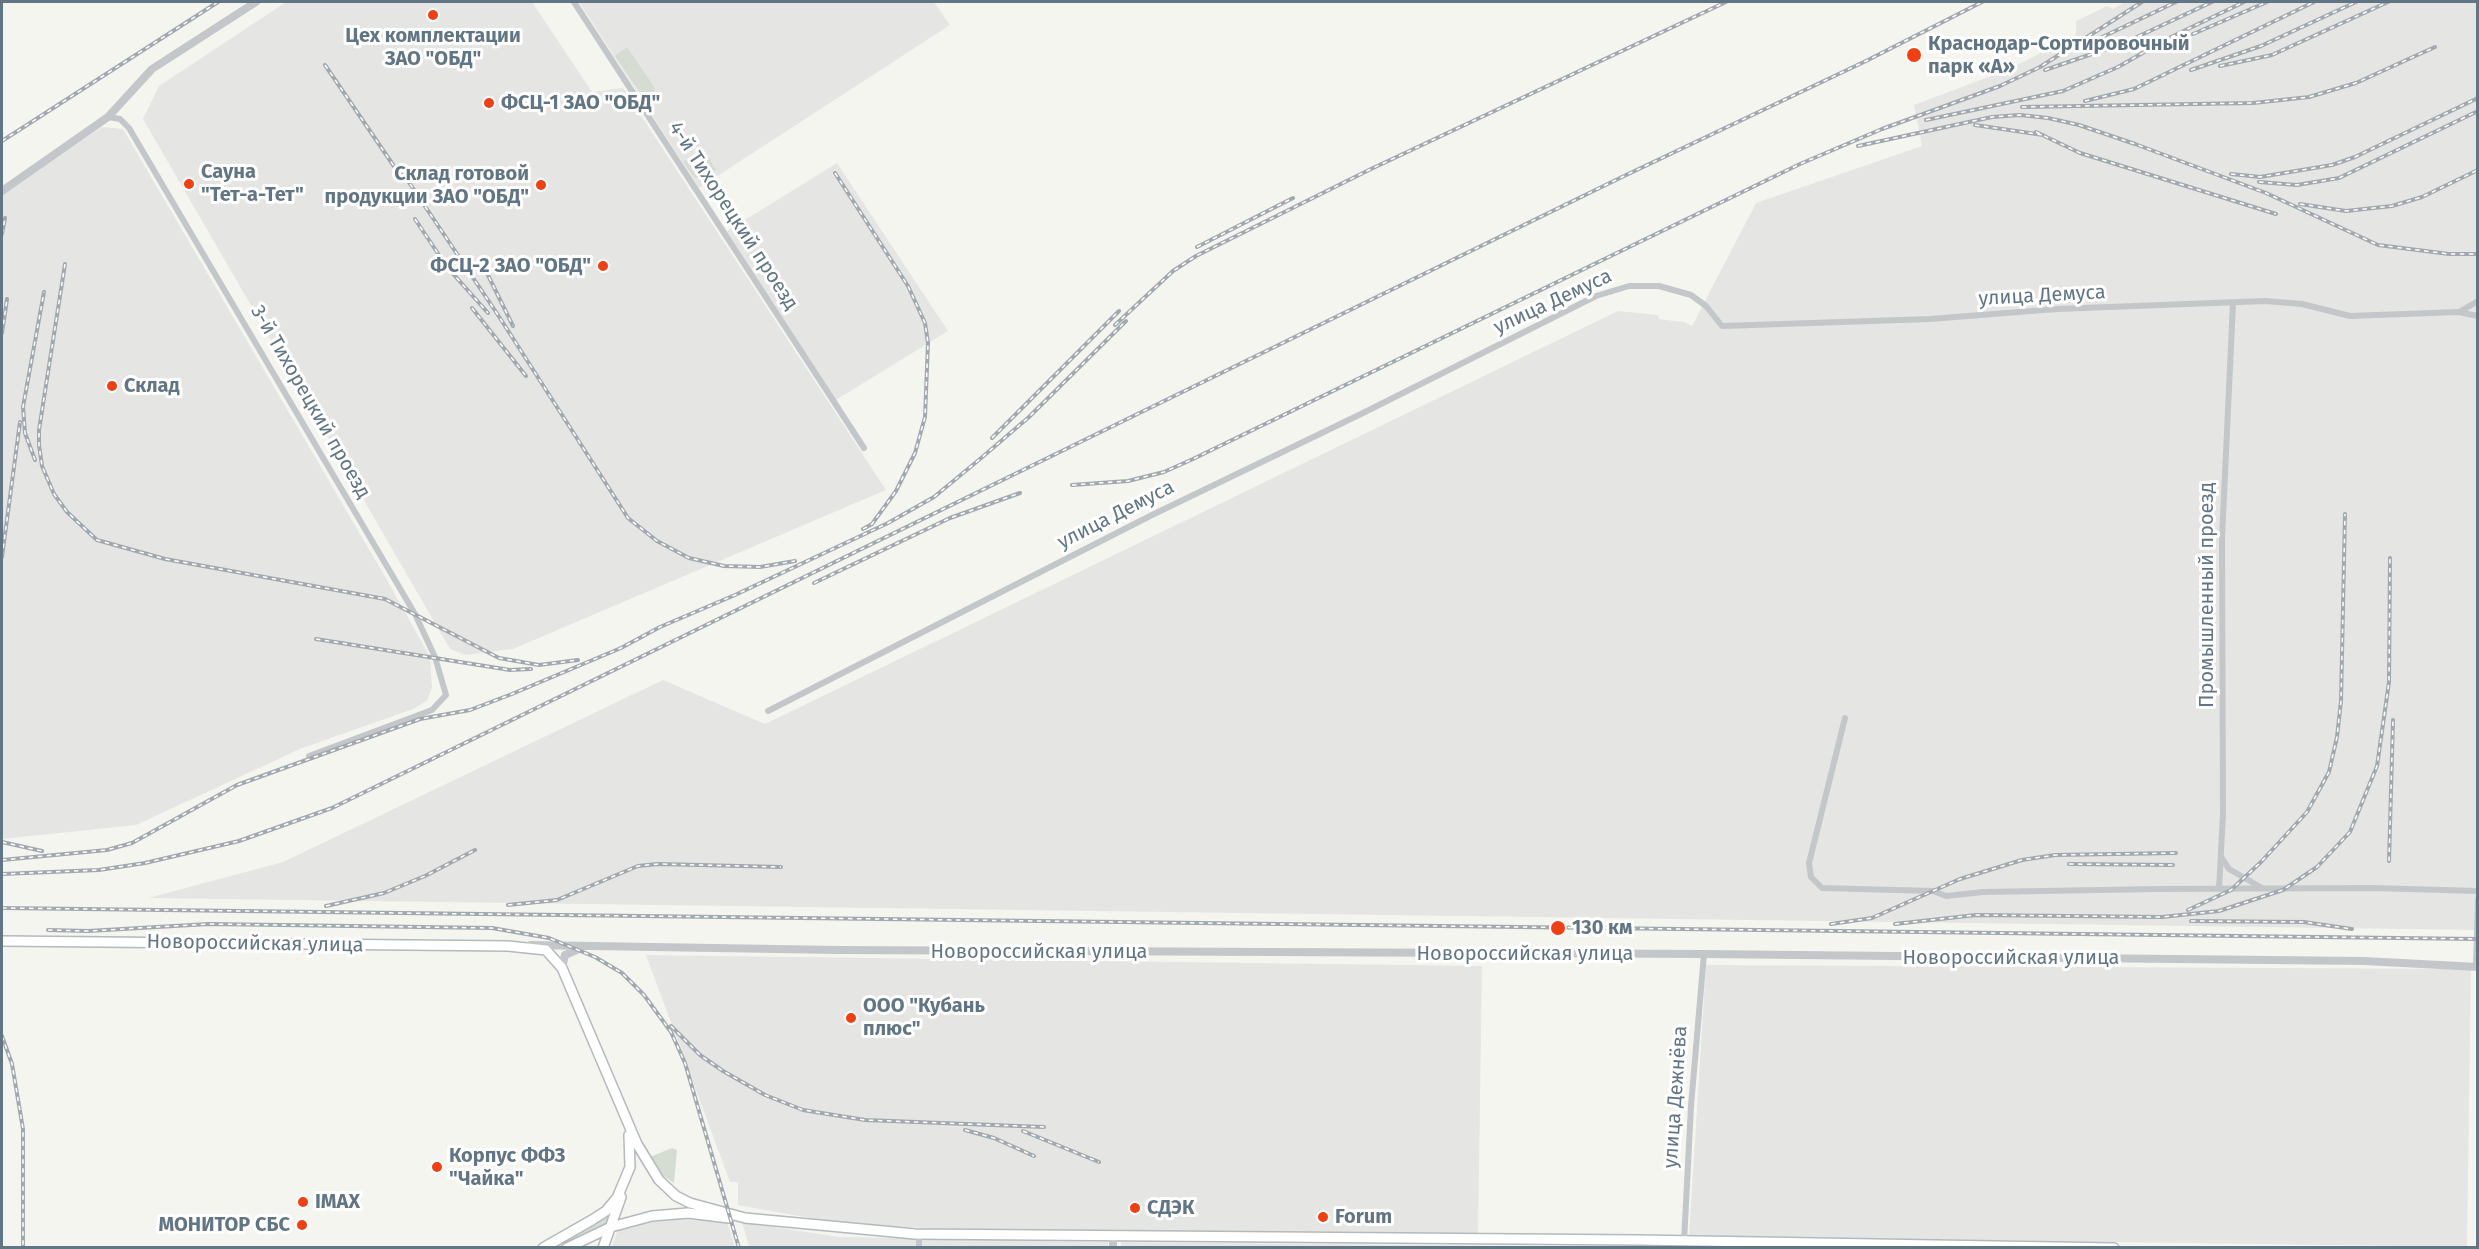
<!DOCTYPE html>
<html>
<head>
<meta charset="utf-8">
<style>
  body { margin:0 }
  #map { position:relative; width:2479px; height:1249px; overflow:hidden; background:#f5f5f0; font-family:"Fira Sans",sans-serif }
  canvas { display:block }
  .frame { position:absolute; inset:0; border:3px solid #617584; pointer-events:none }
</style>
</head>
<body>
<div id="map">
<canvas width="2479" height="1249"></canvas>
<div class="frame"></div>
</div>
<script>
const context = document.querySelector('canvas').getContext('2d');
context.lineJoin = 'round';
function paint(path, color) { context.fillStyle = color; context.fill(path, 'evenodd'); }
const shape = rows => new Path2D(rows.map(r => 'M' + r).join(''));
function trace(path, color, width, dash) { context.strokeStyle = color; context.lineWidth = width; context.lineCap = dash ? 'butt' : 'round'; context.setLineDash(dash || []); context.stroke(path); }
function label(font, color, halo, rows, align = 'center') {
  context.font = font + ' "Fira Sans",sans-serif'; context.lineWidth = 6; context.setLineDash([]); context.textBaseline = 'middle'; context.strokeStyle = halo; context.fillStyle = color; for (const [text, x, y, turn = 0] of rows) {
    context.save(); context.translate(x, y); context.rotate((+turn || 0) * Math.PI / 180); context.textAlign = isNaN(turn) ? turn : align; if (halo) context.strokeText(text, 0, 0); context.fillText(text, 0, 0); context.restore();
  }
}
const built = shape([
  [286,2,532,2,592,92,623,88,886,490,513,649,466,655,450,649,143,119,159,86],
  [579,2,934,2,950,25,699,188],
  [2125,2,2477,2,2477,930,148,898,283,862,663,680,765,724,1618,311,1658,315,1659,319,1684,322,1692,326,1756,203,1922,146,1914,105,2007,70,2076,35,2076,21,2107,6,2113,9],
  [102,127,123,129,387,580,430,657,432,688,427,701,413,709,300,749,136,825,2,839,2,192],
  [837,163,948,331,836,400,727,231],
  [646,955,1482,966,1478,1235,940,1229,832,1222,738,1205,738,1182,730,1182],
  [1706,965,2471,969,2467,1247,1689,1236],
  [685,1216,727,1222,735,1247,611,1248,618,1229],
  [742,1222,839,1237,1108,1242,1108,1247,749,1247],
  [1121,1242,1632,1247,1121,1248]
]);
const green = shape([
  [627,47,655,88,653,95,645,99,615,56],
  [696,154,701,161,708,157,716,170,700,179,694,177,683,162],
  [672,1148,677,1150,674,1183,662,1175,650,1157],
  [609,1214,606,1224,560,1247,553,1248]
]);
const minor = shape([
  [574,2,864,448],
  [108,117,120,119,129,128,415,614,435,657,446,695,432,710,309,756],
  [2459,312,2478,301],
  [768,711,1152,515,1361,414,1596,296,1629,286,1659,286,1691,295,1706,306,1722,326,1930,319,2057,309,2265,301,2302,304,2350,316,2458,312,2478,316],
  [1845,718,1809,863,1811,877,1822,888,1933,891,1946,896,1983,892,2157,889,2373,888,2478,891],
  [2221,857,2229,869,2262,888],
  [2219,889,2223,814,2222,538,2233,303],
  [2476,965,2478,900],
  [1684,1242,1691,1106,1704,954],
  [919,1248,919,1236]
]);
const tertiary = shape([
  [2,191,108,117,152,69,256,2],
  [530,945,838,950,1704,954,2364,961,2478,967],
  [562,968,565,955,579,949],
  [1113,1248,1113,1237]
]);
const secondary = shape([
  [2,941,508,946,546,950,562,968,637,1144,659,1180,676,1196,690,1203,745,1218,915,1234,1638,1240,2114,1248],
  [543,1248,592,1220,606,1211,617,1198,630,1167,629,1135],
  [567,1248,611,1227,652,1216,688,1213,729,1218],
  [603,1248,621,1197]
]);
const rail = shape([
  [2193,34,2267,2],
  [2094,41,2176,2],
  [325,65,402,178],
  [2220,66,2272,55,2388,2],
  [2045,70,2124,43,2212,2],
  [2191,70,2261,46,2356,2],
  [2085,101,2134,89,2314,2],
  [2022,107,2253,103,2309,97,2356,83,2435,47],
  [1926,120,2063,91,2118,67,2169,38,2244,2],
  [1975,125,2043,135],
  [2036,132,2080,153,2276,214],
  [2,141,218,2],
  [1858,146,1992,117,2020,115,2048,118,2079,125,2135,144,2266,193,2378,245,2449,254,2478,254],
  [400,169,498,315,628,518,657,541,689,558,724,566,760,567,795,561],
  [835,173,908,286,925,323,928,343,925,417,915,453,896,491,872,524,863,529],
  [2231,174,2260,177,2332,165,2355,157,2478,98],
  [2259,182,2297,185,2339,178,2478,111],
  [2300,204,2346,211,2392,206,2422,197,2478,170],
  [415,219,447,267,488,313],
  [2,234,5,218],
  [1197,247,1293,198],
  [65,264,39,430,39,445,42,466,54,494,67,512,97,540,165,559,385,599,499,658,539,665,578,660],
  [485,269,513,326],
  [472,308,526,376],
  [1115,325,1173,271,1196,256,1371,169,1726,2],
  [2,333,7,299],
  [992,438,1119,311],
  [35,460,25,433,23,407,44,292],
  [1072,485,1128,481,1164,472,1193,459,1800,164,1882,129,2000,86,2040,67,2142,2],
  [2,557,20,422],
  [814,583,950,518,1020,493],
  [316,639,510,670,531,669],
  [2,842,42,851],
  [2,860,107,850,132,843,237,785,420,719,470,710,512,694,621,648,660,627,735,595,888,523,934,497,980,459,1029,417,1126,321],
  [2389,861,2393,720],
  [2069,864,2173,865],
  [2,874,99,870,145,863,239,841,332,808,1622,177,1866,61,1982,2],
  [508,905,557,900,638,866,658,864,781,867],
  [326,906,384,893,425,876,475,850],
  [2,908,2478,939],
  [2188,910,2231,890,2261,862,2307,812,2329,772,2337,737,2341,701,2345,514],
  [2191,921,2304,922,2352,929],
  [1831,924,1872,918,1960,879,2022,860,2055,855,2176,853],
  [1895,924,1976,915,2162,917,2219,911,2283,890,2317,867,2350,832,2377,766,2389,682,2390,558],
  [48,930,88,931,209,924,492,928,549,938,595,957,622,973,644,995,671,1032,685,1063,739,1248],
  [671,1026,700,1055,723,1071,765,1095,803,1110,865,1120,1044,1127],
  [2,1036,12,1064,23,1129,23,1248],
  [965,1130,994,1138,1034,1156],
  [1023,1131,1099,1162]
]);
const markers = [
  [433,15,6,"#f23f12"],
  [1914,55,8,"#f23f12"],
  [489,103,6,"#f23f12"],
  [189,184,6,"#f23f12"],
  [541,185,6,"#f23f12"],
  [603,266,6,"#f23f12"],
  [112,386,6,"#f23f12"],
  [1558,928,8,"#f23f12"],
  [851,1018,6,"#f23f12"],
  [437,1167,6,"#f23f12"],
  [303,1202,6,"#f23f12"],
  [1135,1208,6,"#f23f12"],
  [1323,1217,6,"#f23f12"],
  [302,1225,6,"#f23f12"]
];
const poiNames = [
  ["Цех комплектации",433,36,"center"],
  ["ЗАО \"ОБД\"",433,59,"center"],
  ["Краснодар-Сортировочный",1928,44],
  ["парк «А»",1928,67],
  ["ФСЦ-1 ЗАО \"ОБД\"",501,103],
  ["Сауна",201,172],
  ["\"Тет-а-Тет\"",201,195],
  ["Склад готовой",529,174,"right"],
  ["продукции ЗАО \"ОБД\"",529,197,"right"],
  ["ФСЦ-2 ЗАО \"ОБД\"",591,266,"right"],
  ["Склад",124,386],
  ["130 км",1572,928],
  ["ООО \"Кубань",863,1006],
  ["плюс\"",863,1029],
  ["Корпус ФФЗ",449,1156],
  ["\"Чайка\"",449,1179],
  ["IMAX",315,1202],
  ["СДЭК",1147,1208],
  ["Forum",1335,1217],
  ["МОНИТОР СБС",290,1225,"right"]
];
const streetNames = [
  ["4-й Тихорецкий проезд",733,216,57],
  ["улица Демуса",2042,296,-3],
  ["улица Демуса",1553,302,-25],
  ["3-й Тихорецкий проезд",310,402,60],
  ["улица Демуса",1116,515,-27],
  ["Промышленный проезд",2207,595,-90],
  ["Новороссийская улица",255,944,1],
  ["Новороссийская улица",1039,952],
  ["Новороссийская улица",1525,954],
  ["Новороссийская улица",2011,958],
  ["улица Дежнёва",1676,1097,-86]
];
paint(built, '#e5e6e3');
paint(green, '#d5dcd1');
trace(secondary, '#b3b9bd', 12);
trace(minor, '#c3c7ca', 6);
trace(tertiary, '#c3c7ca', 8);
trace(secondary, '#fff', 9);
trace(rail, '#a1a8ae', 4);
trace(rail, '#fff', 1.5, [4.5]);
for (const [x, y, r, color] of markers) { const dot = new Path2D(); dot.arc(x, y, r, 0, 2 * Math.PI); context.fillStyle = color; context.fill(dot); trace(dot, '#fff', 2); }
label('bold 20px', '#617584', '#fff', poiNames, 'left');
label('20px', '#617584', '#fff', streetNames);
</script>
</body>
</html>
